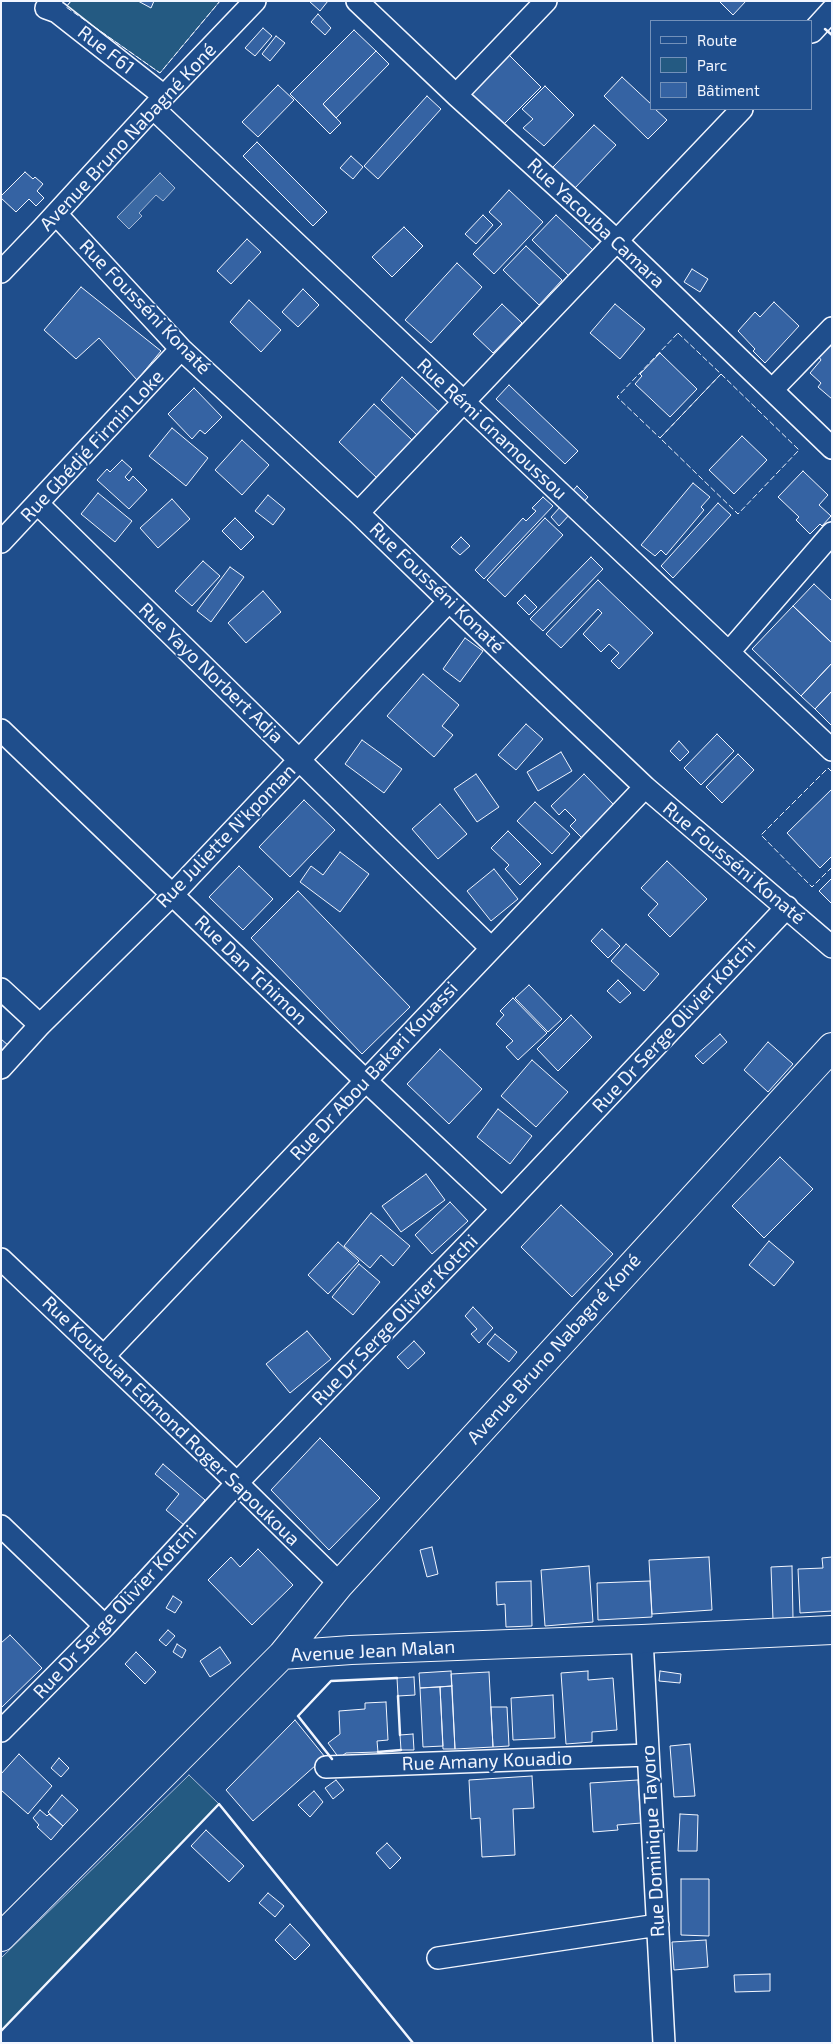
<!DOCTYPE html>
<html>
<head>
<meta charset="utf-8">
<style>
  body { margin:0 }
  #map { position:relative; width:833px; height:2044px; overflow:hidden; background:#1f4e8c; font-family:"Exo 2",sans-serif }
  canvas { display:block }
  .frame { position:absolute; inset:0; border:2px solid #f2f6ff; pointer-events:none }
  .legend { position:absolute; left:650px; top:20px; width:162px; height:90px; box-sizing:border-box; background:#1f4e8c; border:1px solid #7391ba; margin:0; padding:6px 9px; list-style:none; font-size:15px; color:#f2f6ff }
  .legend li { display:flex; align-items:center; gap:10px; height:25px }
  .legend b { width:25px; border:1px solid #7391ba }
</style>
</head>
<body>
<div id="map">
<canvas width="833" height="2044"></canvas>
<div class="frame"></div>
<ul class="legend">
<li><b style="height:6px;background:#1f4e8c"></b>Route</li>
<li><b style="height:14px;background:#245a82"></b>Parc</li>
<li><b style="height:14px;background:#3563a3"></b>Bâtiment</li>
</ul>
</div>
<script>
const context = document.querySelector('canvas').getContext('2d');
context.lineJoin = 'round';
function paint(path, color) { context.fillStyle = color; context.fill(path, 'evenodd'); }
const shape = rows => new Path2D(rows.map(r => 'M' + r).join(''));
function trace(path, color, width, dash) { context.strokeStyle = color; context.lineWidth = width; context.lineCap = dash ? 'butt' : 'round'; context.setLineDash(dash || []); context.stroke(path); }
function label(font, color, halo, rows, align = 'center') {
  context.font = font + ' "Exo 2",sans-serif'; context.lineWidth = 4; context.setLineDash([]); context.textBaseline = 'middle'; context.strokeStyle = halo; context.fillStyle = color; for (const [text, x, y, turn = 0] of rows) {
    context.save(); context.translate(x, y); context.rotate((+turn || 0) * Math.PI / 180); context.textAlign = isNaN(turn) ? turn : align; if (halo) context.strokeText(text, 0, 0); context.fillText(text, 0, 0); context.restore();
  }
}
const green = shape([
  [71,1,220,1,160,73,66,7,71,1],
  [189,1775,219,1804,1,2031,1,1958,189,1775]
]);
const water = shape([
  [160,173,175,188,163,201,156,195,139,213,142,216,129,229,117,217,160,173]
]);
const building = shape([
  [138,1,154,1,151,8,138,1],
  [309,1,328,1,320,11,309,1],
  [719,1,746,1,733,15,719,1],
  [318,14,331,28,325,35,311,22,318,14],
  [263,28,272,36,255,56,245,48,263,28],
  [354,30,376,51,323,104,341,123,330,134,290,94,354,30],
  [276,36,285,43,270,61,262,54,276,36],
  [376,51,389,64,336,118,323,104,376,51],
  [506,52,541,87,502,126,464,95,506,52],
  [622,77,652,105,652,109,655,109,667,120,648,139,604,96,622,77],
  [278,85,294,100,258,137,242,122,278,85],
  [545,86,574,115,544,146,523,128,533,119,522,109,545,86],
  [427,96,441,109,378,179,364,166,427,96],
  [594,125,616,145,574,189,552,168,594,125],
  [257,142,327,212,313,226,243,156,257,142],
  [351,156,363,167,353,179,340,168,351,156],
  [25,172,33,179,35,177,43,184,37,191,44,198,36,206,29,199,16,212,1,198,1,196,25,172],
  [509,190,543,222,494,274,473,254,502,224,489,212,509,190],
  [483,215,493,225,476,244,465,234,483,215],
  [556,215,594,251,570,277,532,240,556,215],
  [404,227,423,246,392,277,372,257,404,227],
  [247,239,261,252,231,284,217,271,247,239],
  [526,246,562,280,539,305,503,270,526,246],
  [457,263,482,287,431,343,405,320,457,263],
  [692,269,708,279,700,292,684,282,692,269],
  [81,287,161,351,137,380,99,338,76,359,44,330,81,287],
  [303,289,319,305,298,327,282,312,303,289],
  [249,300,281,330,261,352,230,322,249,300],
  [774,302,799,326,765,363,753,351,755,349,738,331,755,312,760,317,774,302],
  [502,304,522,323,493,353,473,334,502,304],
  [615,304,645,329,620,359,590,333,615,304],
  [832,344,832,399,818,387,821,383,810,373,821,360,819,357,832,344],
  [660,353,697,389,670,417,635,384,642,376,640,374,660,353],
  [402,377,441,414,420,438,381,400,402,377],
  [509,385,578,451,565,464,496,399,509,385],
  [194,388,222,417,205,434,200,430,192,439,168,414,194,388],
  [374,404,412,440,377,478,339,442,374,404],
  [172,428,208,458,186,486,149,456,172,428],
  [742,436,767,460,734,494,709,470,742,436],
  [242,440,269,465,242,495,215,470,242,440],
  [122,460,132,469,125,477,129,481,133,476,147,490,129,509,97,480,107,469,110,472,122,460],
  [803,471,828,495,819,505,831,516,822,526,820,524,810,534,796,520,799,517,778,497,803,471],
  [693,483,710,497,701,507,704,510,666,555,661,550,655,556,641,545,693,483],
  [577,486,588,497,580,506,569,495,577,486],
  [98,493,132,521,115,542,81,514,98,493],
  [268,495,285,509,273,525,255,511,268,495],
  [543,497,553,506,484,579,475,570,523,518,526,521,536,511,532,508,543,497],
  [172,499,190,519,158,548,140,528,172,499],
  [718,503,731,515,673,578,661,566,718,503],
  [562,505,571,513,559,526,551,517,562,505],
  [235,518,254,537,241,550,222,531,235,518],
  [545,518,563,535,505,597,487,580,545,518],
  [461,537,470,546,460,555,451,547,461,537],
  [591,557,603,569,543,631,530,619,591,557],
  [203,561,220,576,192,606,175,591,203,561],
  [230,567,244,577,211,622,197,611,230,567],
  [598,580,653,633,619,669,611,661,619,653,609,644,601,652,583,634,602,613,598,609,561,648,546,634,598,580],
  [814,584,832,601,832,643,793,606,814,584],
  [263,591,281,612,246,643,228,623,263,591],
  [525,595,537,607,529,615,517,603,525,595],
  [793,606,832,643,832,663,801,696,752,649,793,606],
  [465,638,483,651,460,682,443,669,465,638],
  [832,663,832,691,815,709,801,696,832,663],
  [423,674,459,705,442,726,453,735,434,757,387,716,423,674],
  [832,691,832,724,831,725,815,709,832,691],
  [526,724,543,739,516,770,498,755,526,724],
  [717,734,734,751,701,785,684,768,717,734],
  [362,740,402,769,384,793,345,764,362,740],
  [679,741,689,752,680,761,670,751,679,741],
  [561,752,572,771,538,791,527,772,561,752],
  [738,754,754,770,722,803,706,787,738,754],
  [476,774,499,807,477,822,454,789,476,774],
  [584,774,615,806,582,838,570,826,576,820,565,809,559,815,551,806,584,774],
  [832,789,832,856,820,868,787,833,832,789],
  [304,800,335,830,290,877,259,847,304,800],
  [535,802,570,834,552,854,517,821,535,802],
  [440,804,467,834,438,859,412,829,440,804],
  [508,831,541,864,520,885,505,869,509,865,491,848,508,831],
  [340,852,369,874,340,912,300,882,311,866,323,875,340,852],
  [667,861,707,899,670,937,648,915,658,904,641,888,667,861],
  [239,866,273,899,243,930,209,897,239,866],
  [494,869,518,899,491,921,467,891,494,869],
  [832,878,832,904,819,891,832,878],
  [298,891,410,1007,362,1054,251,938,298,891],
  [602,929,620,946,608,958,591,941,602,929],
  [626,944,659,974,644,991,611,961,626,944],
  [618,980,631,993,620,1003,607,991,618,980],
  [529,985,562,1019,548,1032,515,998,529,985],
  [513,998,547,1033,518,1060,506,1047,513,1041,496,1024,504,1015,500,1011,513,998],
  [571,1015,592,1037,558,1071,537,1049,571,1015],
  [720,1034,727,1042,703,1064,695,1056,720,1034],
  [1,1039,9,1046,1,1055,1,1039],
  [768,1042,793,1064,768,1092,744,1070,768,1042],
  [440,1049,482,1089,449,1124,407,1084,440,1049],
  [532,1060,568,1092,536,1127,501,1096,532,1060],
  [498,1109,532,1136,510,1164,477,1137,498,1109],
  [780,1157,813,1189,764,1238,732,1206,780,1157],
  [426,1174,445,1200,401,1232,382,1206,426,1174],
  [450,1202,468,1221,432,1254,415,1235,450,1202],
  [561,1205,613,1254,572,1297,521,1247,561,1205],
  [371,1213,410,1246,393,1266,381,1255,370,1268,344,1246,371,1213],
  [769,1241,794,1262,774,1286,749,1265,769,1241],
  [338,1242,359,1261,328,1294,308,1275,338,1242],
  [359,1264,380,1282,353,1315,332,1297,359,1264],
  [473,1307,493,1328,479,1343,471,1334,477,1329,465,1316,473,1307],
  [307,1331,331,1359,290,1393,266,1364,307,1331],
  [495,1334,517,1352,509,1362,487,1344,495,1334],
  [414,1341,425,1353,408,1369,397,1357,414,1341],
  [320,1438,380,1498,329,1550,271,1490,320,1438],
  [163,1464,205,1500,184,1525,166,1510,179,1494,155,1474,163,1464],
  [432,1547,438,1574,427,1577,420,1550,432,1547],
  [258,1549,293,1585,252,1625,208,1580,231,1557,240,1567,258,1549],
  [709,1557,712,1610,652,1614,649,1560,709,1557],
  [832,1557,832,1611,800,1613,798,1569,823,1568,822,1558,832,1557],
  [589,1566,593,1622,545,1626,541,1570,589,1566],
  [792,1566,793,1619,773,1620,771,1567,792,1566],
  [531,1581,532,1626,506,1627,505,1604,497,1605,496,1582,531,1581],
  [650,1581,652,1617,598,1620,597,1583,650,1581],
  [173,1596,182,1602,175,1613,166,1608,173,1596],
  [168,1630,175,1636,166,1646,159,1640,168,1630],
  [10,1635,42,1668,1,1708,1,1643,10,1635],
  [177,1644,186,1650,182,1658,173,1652,177,1644],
  [220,1647,231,1663,210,1677,200,1661,220,1647],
  [136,1652,156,1672,145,1684,125,1664,136,1652],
  [451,1671,452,1686,420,1688,419,1673,451,1671],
  [588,1671,588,1680,613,1678,617,1730,592,1732,592,1742,566,1744,561,1673,588,1671],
  [660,1671,681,1674,680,1683,659,1681,660,1671],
  [489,1672,493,1747,455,1749,451,1674,489,1672],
  [414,1677,415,1695,398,1696,397,1678,414,1677],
  [452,1686,455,1749,443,1749,440,1687,452,1686],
  [440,1687,443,1746,423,1747,420,1688,440,1687],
  [553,1695,555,1738,513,1740,511,1698,553,1695],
  [386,1702,388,1740,377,1741,378,1752,346,1753,339,1758,328,1743,340,1734,339,1711,365,1709,365,1703,386,1702],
  [491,1707,507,1707,509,1746,493,1747,491,1707],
  [295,1720,325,1757,253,1821,226,1790,295,1720],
  [413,1734,414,1750,401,1750,400,1735,413,1734],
  [690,1744,695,1796,674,1797,670,1746,690,1744],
  [19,1754,52,1786,28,1814,1,1790,1,1774,19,1754],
  [59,1758,69,1768,61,1777,51,1768,59,1758],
  [532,1776,534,1808,513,1809,515,1855,482,1857,480,1818,471,1819,469,1780,532,1776],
  [336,1780,344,1790,333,1799,325,1788,336,1780],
  [638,1780,641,1823,617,1825,618,1830,593,1832,590,1783,638,1780],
  [314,1791,323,1802,310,1817,298,1805,314,1791],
  [62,1795,78,1810,63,1826,48,1812,62,1795],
  [40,1810,47,1816,49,1814,63,1826,51,1840,37,1827,39,1825,33,1818,40,1810],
  [680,1814,698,1815,697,1851,678,1851,680,1814],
  [206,1830,244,1866,229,1882,191,1846,206,1830],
  [387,1843,401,1858,390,1869,376,1853,387,1843],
  [681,1879,709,1879,709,1936,681,1935,681,1879],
  [268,1893,284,1906,275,1917,259,1903,268,1893],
  [290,1924,310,1945,295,1960,275,1940,290,1924],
  [706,1940,708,1967,674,1970,672,1942,706,1940],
  [770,1974,770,1991,735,1992,734,1975,770,1974]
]);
const minor = shape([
  [52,1,46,8,57,12,164,96],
  [357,1,456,95,617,241,832,448],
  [812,32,832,10],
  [456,95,546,1],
  [153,108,832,750],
  [56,214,181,349,358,513,449,601,645,787,832,947],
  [1,272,42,229,164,96,255,1],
  [772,390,832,328],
  [38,504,491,948],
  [358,513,742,109],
  [1,542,181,349],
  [729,652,832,533],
  [1,730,365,1080,502,1209],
  [1,989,40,1025],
  [1,1068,40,1025,173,894,449,601],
  [1,1259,237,1483,340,1584],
  [104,1356,645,787],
  [1,1526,105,1626],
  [642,1639,664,2043],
  [1,1731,105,1626,237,1483,502,1209,787,907],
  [326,1767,648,1755],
  [438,1958,658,1925]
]);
const major = shape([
  [282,1655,351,1650,642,1639,832,1630],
  [1,1937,282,1655,340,1584,832,1047]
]);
const fence = shape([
  [71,1,66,7,160,73,220,1],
  [678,333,721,374,660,438,617,397,678,333],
  [721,374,799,450,738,514,660,438,721,374],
  [832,772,828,768,761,835,812,887,832,867]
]);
const wall = shape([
  [825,29,832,35],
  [398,1696,400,1735],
  [378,1752,401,1750],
  [332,1759,298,1716,331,1681,397,1678],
  [1,2031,219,1804,413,2043]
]);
const streetNames = [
  ["Rue F61",106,50,38],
  ["Avenue Bruno Nabagné Koné",128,137,-47],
  ["Rue Yacouba Camara",596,223,43],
  ["Rue Fousséni Konaté",145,307,46],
  ["Rue Rémi Gnamoussou",492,429,43],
  ["Rue Gbédjé Firmin Loke",92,446,-47],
  ["Rue Fousséni Konaté",437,588,44],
  ["Rue Yayo Norbert Adja",211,673,44],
  ["Rue Juliette N'kpoman",226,836,-46],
  ["Rue Fousséni Konaté",734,863,40],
  ["Rue Dan Tchimon",251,970,44],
  ["Rue Dr Serge Olivier Kotchi",674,1026,-47],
  ["Rue Dr Abou Bakari Kouassi",374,1071,-47],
  ["Rue Dr Serge Olivier Kotchi",395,1320,-46],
  ["Avenue Bruno Nabagné Koné",554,1349,-48],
  ["Rue Koutouan Edmond Roger Sapoukoua",171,1421,44],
  ["Rue Dr Serge Olivier Kotchi",115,1612,-47],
  ["Avenue Jean Malan",373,1651,-3],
  ["Rue Amany Kouadio",487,1761,-2],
  ["Rue Dominique Tayoro",653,1841,-93]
];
paint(green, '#245a82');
trace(green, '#a8bbd7', 1);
paint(water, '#3b69a3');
trace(water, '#a8bbd7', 1);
paint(building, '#3563a3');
trace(building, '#f2f6ff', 1);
trace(minor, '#f2f6ff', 24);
trace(major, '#f2f6ff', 30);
trace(minor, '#1f4e8c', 21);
trace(major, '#1f4e8c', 28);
trace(fence, '#f2f6ff', 1, [6, 2.5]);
trace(wall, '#f2f6ff', 2.5);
label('19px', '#f2f6ff', '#1f4e8c', streetNames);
</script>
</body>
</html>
